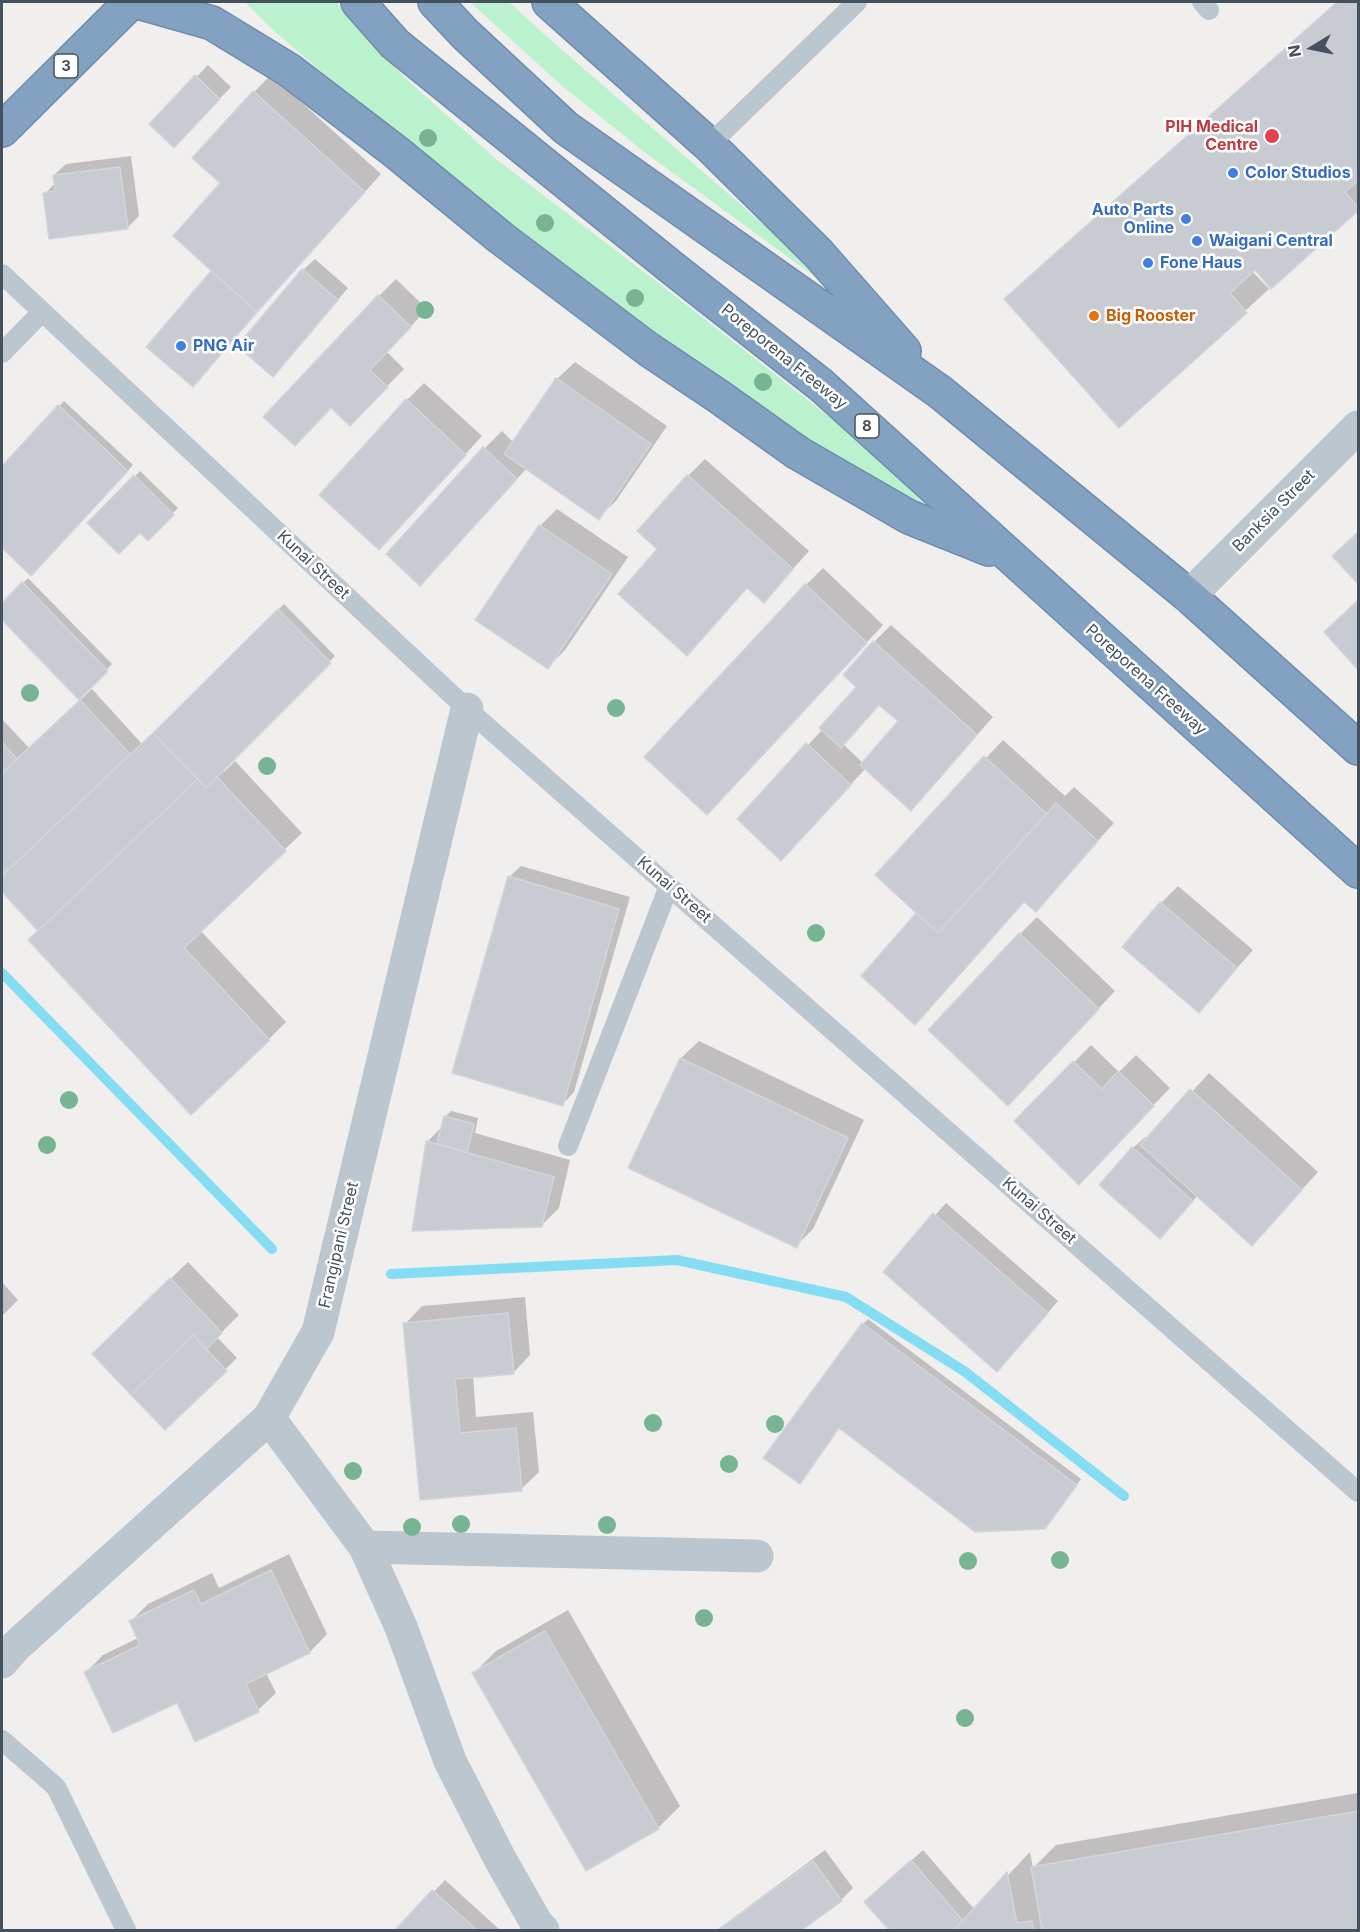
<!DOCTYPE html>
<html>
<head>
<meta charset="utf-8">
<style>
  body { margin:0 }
  #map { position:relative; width:1360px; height:1932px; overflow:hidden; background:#f1eeee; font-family:Inter,sans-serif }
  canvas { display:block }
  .frame { position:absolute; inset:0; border:3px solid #45525d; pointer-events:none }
  .north { position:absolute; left:1282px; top:18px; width:60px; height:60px; -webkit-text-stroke:4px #fff; paint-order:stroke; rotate:260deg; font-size:16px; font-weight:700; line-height:24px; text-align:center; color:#45525d }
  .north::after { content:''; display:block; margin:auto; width:21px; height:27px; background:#45525d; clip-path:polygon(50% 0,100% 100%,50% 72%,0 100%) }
</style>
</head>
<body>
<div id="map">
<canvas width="1360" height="1932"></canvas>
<div class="frame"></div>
<div class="north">N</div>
</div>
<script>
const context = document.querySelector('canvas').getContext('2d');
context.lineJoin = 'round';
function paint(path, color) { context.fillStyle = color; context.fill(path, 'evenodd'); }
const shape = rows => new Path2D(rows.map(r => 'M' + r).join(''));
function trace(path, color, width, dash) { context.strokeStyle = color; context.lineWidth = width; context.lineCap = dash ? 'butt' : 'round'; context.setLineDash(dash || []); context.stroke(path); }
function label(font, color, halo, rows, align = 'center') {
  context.font = font + ' Inter,sans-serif'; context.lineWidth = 5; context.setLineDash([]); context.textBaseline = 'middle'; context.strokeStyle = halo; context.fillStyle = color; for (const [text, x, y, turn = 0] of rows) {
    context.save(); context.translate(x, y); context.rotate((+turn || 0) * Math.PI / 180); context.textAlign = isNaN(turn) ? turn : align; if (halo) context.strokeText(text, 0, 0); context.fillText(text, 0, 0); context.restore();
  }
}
const green = shape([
  [245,2,336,2,405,78,496,159,661,285,851,434,925,504,924,515,791,437,426,162,272,29],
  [470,2,509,2,545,35,808,263,829,287,643,151,561,85]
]);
const shadow = shape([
  [1337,2,1358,2,1358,209,1271,287,1255,268,1252,271,1269,289,1119,426,1006,299,1029,276],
  [208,65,231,87,174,146,151,124],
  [271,75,381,174,193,385,148,347,214,270,222,183,254,92],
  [131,156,139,216,127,228,45,194,55,183,54,175,66,164],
  [315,259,348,288,284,363,303,270],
  [396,279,427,309,387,352,404,369,350,424,379,296],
  [575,362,667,426,616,501,598,518,527,468,437,567,485,448,502,431,514,443,557,379],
  [424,383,482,436,396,531,407,400],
  [64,401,133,465,31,574,2,546,2,468],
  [705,459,809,551,764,601,748,587,687,654,659,549,688,476],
  [140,471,178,508,148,539,140,530,89,523],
  [557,509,628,557,565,650,548,667,540,526],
  [1358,532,1358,582,1335,556],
  [823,568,883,625,724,796,806,585],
  [28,578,112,664,79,698,2,618,2,605],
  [1358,600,1358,668,1326,632],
  [284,604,335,656,222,770,224,772,235,761,302,833,200,930,286,1022,269,1039,39,930,2,890,2,719,29,748,92,689,142,744],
  [891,625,993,717,911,809,866,768,798,841,739,819,822,730,858,686,874,642],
  [881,704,900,721,863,763,843,744],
  [1003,740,1065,796,1074,787,1114,823,1035,910,1025,901,932,1005,863,976,918,913,877,875],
  [521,866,630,897,574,1092,563,1104,509,877],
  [1178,886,1253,950,1199,1011,1161,903],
  [1037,917,1115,991,1025,1087,1020,934],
  [699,1041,864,1120,813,1229,796,1246,630,1167,681,1058],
  [1091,1045,1119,1072,1136,1055,1170,1088,1096,1165,1016,1121],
  [1209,1073,1318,1172,1269,1226,1198,1195,1172,1225,1133,1148,1145,1137,1148,1140],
  [451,1111,478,1118,475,1133,570,1160,559,1208,542,1225,427,1142,443,1126,445,1117],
  [946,1203,1058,1301,1008,1359,885,1272],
  [188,1262,239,1315,217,1337,237,1358,165,1428,111,1337],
  [2,1282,18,1300,2,1316],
  [525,1297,530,1355,513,1373,473,1376,476,1417,533,1412,539,1472,521,1489,422,1498,405,1324,422,1306],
  [868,1319,1081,1479,1050,1522,840,1427,805,1477,863,1324],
  [289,1554,327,1634,310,1652,266,1673,276,1693,258,1710,196,1740,177,1701,86,1672,103,1655,138,1638,131,1621,148,1604,212,1573,219,1588],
  [568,1610,680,1806,658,1828,474,1673,496,1651],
  [1358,1793,1358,1930,891,1930,866,1902,923,1850,975,1910,1030,1852,1033,1868,1056,1845],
  [825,1850,853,1888,841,1900,799,1930,722,1930,721,1929,733,1918],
  [445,1880,500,1930,398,1930]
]);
const stream = shape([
  [2,973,272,1249],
  [391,1274,677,1260,846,1297,964,1371,1124,1496]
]);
const building = shape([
  [1337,2,1358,2,1358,181,1345,192,1358,207,1358,211,1271,289,1255,270,1230,293,1247,313,1119,428,1004,299,1337,2],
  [195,75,220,99,174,148,149,124,195,75],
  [253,91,365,192,257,312,173,236,220,183,192,158,253,91],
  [120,167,128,229,49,239,43,193,55,191,53,175,120,167],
  [302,269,338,300,273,377,237,346,302,269],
  [211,271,257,312,193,387,146,347,211,271],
  [378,295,411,327,370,370,388,387,350,426,331,408,295,446,263,417,378,295],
  [556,378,651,444,599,520,504,454,556,378],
  [406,399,466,455,379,550,319,495,406,399],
  [58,405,128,471,31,576,2,548,2,466,58,405],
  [483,447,517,479,420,586,386,554,483,447],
  [134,475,174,515,148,541,140,533,119,554,87,523,134,475],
  [687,475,793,569,764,603,747,588,687,656,618,594,657,549,637,531,687,475],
  [539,525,612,574,548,669,475,620,539,525],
  [1358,532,1358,584,1332,556,1358,532],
  [22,582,108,671,79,700,2,620,2,603,22,582],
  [805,584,867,643,707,815,644,757,805,584],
  [1358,600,1358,670,1324,632,1358,600],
  [278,609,331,663,206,788,153,733,278,609],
  [873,641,977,735,911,811,860,765,898,721,879,705,841,748,819,728,856,687,843,675,873,641],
  [80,700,130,754,2,876,2,773,80,700],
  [153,733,198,779,38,931,2,892,2,876,153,733],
  [2,742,17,759,2,773,2,742],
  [806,743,851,785,781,861,737,819,806,743],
  [984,756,1047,814,938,933,875,875,984,756],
  [217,777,286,851,184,948,270,1040,191,1115,28,940,198,779,206,788,217,777],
  [1056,803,1098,841,1036,912,1024,902,915,1025,861,976,916,913,938,933,1056,803],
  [508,876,619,909,563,1106,452,1073,508,876],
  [1160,902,1237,968,1199,1013,1122,947,1160,902],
  [1019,933,1099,1009,1008,1106,928,1030,1019,933],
  [680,1058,848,1138,797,1248,628,1168,680,1058],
  [1073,1061,1102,1089,1118,1071,1154,1106,1079,1185,1014,1121,1073,1061],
  [1190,1089,1302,1190,1252,1246,1140,1145,1190,1089],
  [444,1116,474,1124,467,1152,437,1144,444,1116],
  [426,1141,554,1177,542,1227,412,1231,426,1141],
  [1132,1147,1193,1201,1160,1239,1099,1185,1132,1147],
  [933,1213,1048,1313,997,1372,883,1272,933,1213],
  [170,1278,222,1333,206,1350,193,1335,131,1395,92,1354,170,1278],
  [508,1313,514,1374,455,1379,460,1433,516,1428,522,1491,420,1500,403,1323,508,1313],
  [862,1323,1077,1485,1045,1529,975,1532,839,1428,800,1484,763,1458,862,1323],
  [193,1335,227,1371,165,1430,131,1395,193,1335],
  [271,1570,310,1653,246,1684,259,1712,195,1742,177,1703,113,1733,84,1672,140,1645,129,1621,194,1590,201,1604,271,1570],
  [545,1631,659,1829,586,1871,472,1673,545,1631],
  [1358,1811,1358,1930,1042,1930,1031,1867,1358,1811],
  [911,1860,963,1921,954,1930,889,1930,864,1902,911,1860],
  [813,1861,842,1901,802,1930,721,1930,719,1929,813,1861],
  [1007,1872,1017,1923,1032,1921,1033,1930,954,1930,1007,1872],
  [432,1890,477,1930,395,1930,432,1890]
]);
const lane = shape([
  [1202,2,1209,10],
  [709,145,857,2],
  [2,274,467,709,1358,1492],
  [2,353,42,312],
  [568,1146,669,886],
  [2,1740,56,1787,126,1930]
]);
const street = shape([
  [1189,596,1358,427],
  [269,1418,365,1547,401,1627,450,1761,500,1859,537,1924,543,1930],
  [365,1547,757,1556],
  [2,1662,16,1646,269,1418,318,1332,467,709]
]);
const highway = shape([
  [138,2,212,23,289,70,396,152,501,238,648,349,718,396,798,453,909,517,989,549],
  [358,2,395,44,671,267,821,385,1358,871],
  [435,2,465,34,566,128,940,392,1189,596,1358,748],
  [549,2,709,145,818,253,904,351],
  [2,130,131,2]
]);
const trees = [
  [428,138],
  [545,223],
  [635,298],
  [425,310],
  [763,382],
  [30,693],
  [616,708],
  [267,766],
  [816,933],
  [69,1100],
  [47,1145],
  [653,1423],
  [775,1424],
  [729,1464],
  [353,1471],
  [461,1524],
  [607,1525],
  [412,1527],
  [1060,1560],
  [968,1561],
  [704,1618],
  [965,1718]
];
const markers = [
  [1272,136,8,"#e0444e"],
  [1233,173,6,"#3f7fe0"],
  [1186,219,6,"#3f7fe0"],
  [1197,241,6,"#3f7fe0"],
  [1148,263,6,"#3f7fe0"],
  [1094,316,6,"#e8710a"],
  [181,346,6,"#3f7fe0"]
];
const shields = [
  [66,66,24],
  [867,426,24]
];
const shieldNames = [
  ["3",66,66],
  ["8",867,426]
];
const healthNames = [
  ["PIH Medical",1258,127],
  ["Centre",1258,145]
];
const shopNames = [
  ["Color Studios",1245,173],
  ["Auto Parts",1174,210,"right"],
  ["Online",1174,228,"right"],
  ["Waigani Central",1209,241],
  ["Fone Haus",1160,263],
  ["PNG Air",193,346]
];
const foodNames = [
  ["Big Rooster",1106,316]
];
const streetNames = [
  ["Poreporena Freeway",784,357,39],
  ["Banksia Street",1274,511,-45],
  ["Kunai Street",313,565,43],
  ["Poreporena Freeway",1146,680,42],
  ["Kunai Street",674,890,41],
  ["Kunai Street",1039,1211,41],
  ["Frangipani Street",339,1245,-77]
];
paint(green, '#baf2ce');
paint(shadow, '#0003');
trace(stream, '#84ddf2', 10);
paint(building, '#c8cbd1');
trace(building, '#d2d5da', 1.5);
trace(highway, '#6e8dac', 36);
trace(lane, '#bbc6cf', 20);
trace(street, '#bbc6cf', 33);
trace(highway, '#83a2c1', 33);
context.fillStyle = '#76b493';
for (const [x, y] of trees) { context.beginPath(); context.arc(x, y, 9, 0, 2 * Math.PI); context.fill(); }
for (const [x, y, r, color] of markers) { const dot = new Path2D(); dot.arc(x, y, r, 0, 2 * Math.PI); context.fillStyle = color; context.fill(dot); trace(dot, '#fff', 2); }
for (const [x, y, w] of shields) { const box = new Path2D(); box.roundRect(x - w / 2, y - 12, w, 24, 4.5); context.fillStyle = '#fff'; context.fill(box); trace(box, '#45525d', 1.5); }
label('bold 15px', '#45525d', null, shieldNames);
label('bold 16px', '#be3a42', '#fff', healthNames, 'right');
label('bold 16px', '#366cbe', '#fff', shopNames, 'left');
label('bold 16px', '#c56008', '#fff', foodNames, 'left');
label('16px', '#45525d', '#fff', streetNames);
</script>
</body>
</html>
